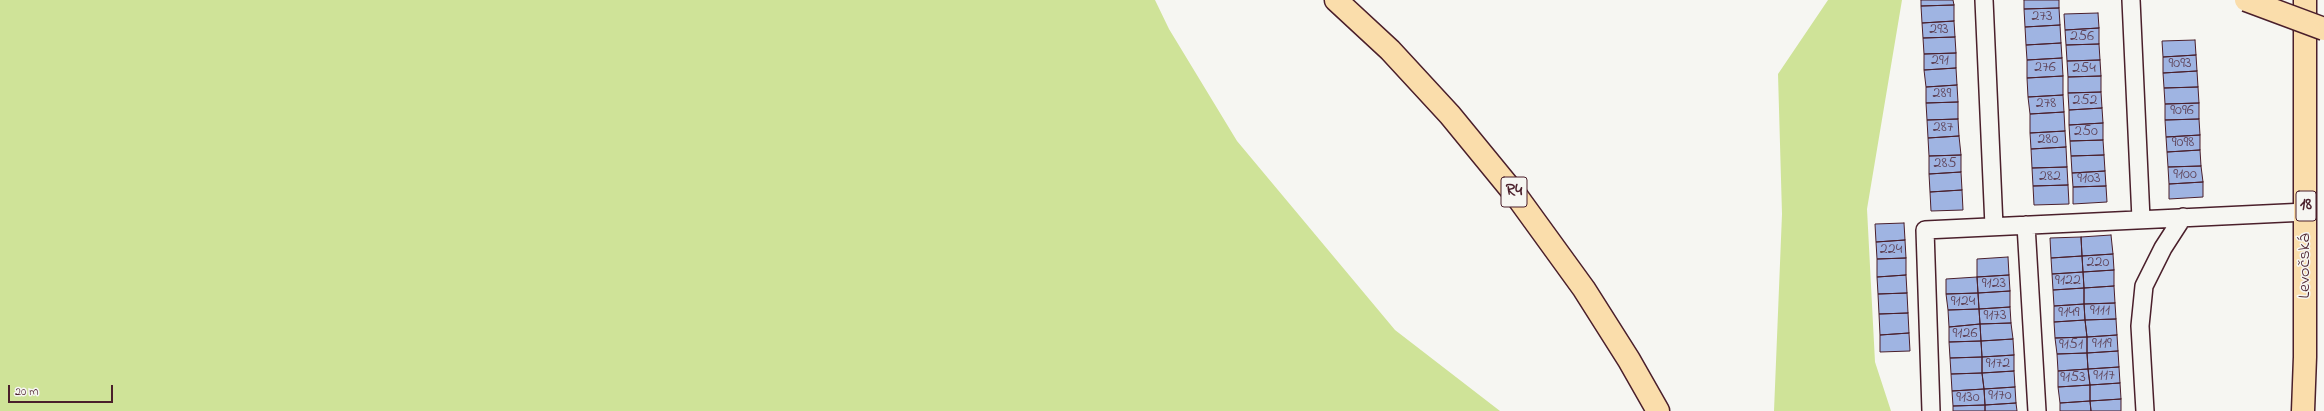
<!DOCTYPE html>
<html>
<head>
<meta charset="utf-8">
<style>
  body { margin:0 }
  #map { position:relative; width:2324px; height:411px; overflow:hidden; background:#f6f6f2; font-family:"Indie Flower",sans-serif }
  canvas { display:block }
  .scale { position:absolute; left:8px; top:385px; width:105px; height:18px; box-sizing:border-box; border:2px solid #4a1f2b; border-top:0; padding-left:5px; font-size:12px; line-height:14px; white-space:nowrap; color:#4a1f2b; -webkit-text-stroke:3px #f6f6f2; paint-order:stroke }
</style>
</head>
<body>
<div id="map">
<canvas width="2324" height="411"></canvas>
<div class="scale">20 m</div>
</div>
<script>
const context = document.querySelector('canvas').getContext('2d');
context.lineJoin = 'round';
function paint(path, color) { context.fillStyle = color; context.fill(path, 'evenodd'); }
const shape = rows => new Path2D(rows.map(r => 'M' + r).join(''));
function trace(path, color, width, dash) { context.strokeStyle = color; context.lineWidth = width; context.lineCap = dash ? 'butt' : 'round'; context.setLineDash(dash || []); context.stroke(path); }
function label(font, color, halo, rows, align = 'center') {
  context.font = font + ' "Indie Flower",sans-serif'; context.lineWidth = 3; context.setLineDash([]); context.textBaseline = 'middle'; context.strokeStyle = halo; context.fillStyle = color; for (const [text, x, y, turn = 0] of rows) {
    context.save(); context.translate(x, y); context.rotate((+turn || 0) * Math.PI / 180); context.textAlign = isNaN(turn) ? turn : align; if (halo) context.strokeText(text, 0, 0); context.fillText(text, 0, 0); context.restore();
  }
}
const green = shape([
  [0,0,1155,0,1169,29,1237,141,1395,330,1500,411,0,411],
  [1828,0,1902,0,1867,209,1875,362,1891,411,1774,411,1782,214,1778,74]
]);
const building = shape([
  [1921,0,1953,0,1954,5,1921,6,1921,0],
  [2024,0,2059,0,2059,8,2024,9,2024,0],
  [1954,5,1954,21,1922,23,1921,6,1954,5],
  [2059,8,2060,25,2025,27,2024,9,2059,8],
  [2098,13,2099,28,2065,30,2064,14,2098,13],
  [1954,21,1955,37,1923,38,1922,23,1954,21],
  [2060,25,2061,43,2026,45,2025,27,2060,25],
  [2099,28,2099,44,2066,45,2065,30,2099,28],
  [1955,37,1956,53,1924,54,1923,38,1955,37],
  [2195,40,2196,55,2163,57,2162,41,2195,40],
  [2061,43,2062,58,2027,60,2026,45,2061,43],
  [2099,44,2100,60,2067,61,2066,45,2099,44],
  [1956,53,1956,68,1924,70,1924,54,1956,53],
  [2196,55,2197,71,2163,73,2163,57,2196,55],
  [2062,58,2063,76,2027,78,2027,60,2062,58],
  [2100,60,2101,76,2068,77,2067,61,2100,60],
  [1956,68,1957,85,1926,87,1924,70,1956,68],
  [2197,71,2198,87,2164,88,2163,73,2197,71],
  [2063,76,2063,95,2028,97,2027,78,2063,76],
  [2101,76,2101,92,2068,93,2068,77,2101,76],
  [1957,85,1958,102,1926,103,1926,87,1957,85],
  [2198,87,2199,103,2165,104,2164,88,2198,87],
  [2101,92,2102,108,2069,110,2068,93,2101,92],
  [2063,95,2064,112,2030,114,2028,97,2063,95],
  [1958,102,1958,119,1927,120,1926,103,1958,102],
  [2199,103,2199,119,2165,120,2165,104,2199,103],
  [2102,108,2103,123,2069,125,2069,110,2102,108],
  [2064,112,2065,131,2030,133,2030,114,2064,112],
  [1958,119,1959,136,1928,138,1927,120,1958,119],
  [2199,119,2200,135,2166,137,2165,120,2199,119],
  [2103,123,2103,140,2070,141,2069,125,2103,123],
  [2065,131,2066,147,2031,149,2030,133,2065,131],
  [2200,135,2200,150,2167,152,2166,137,2200,135],
  [1959,136,1961,155,1929,156,1928,138,1959,136],
  [2103,140,2104,155,2071,156,2070,141,2103,140],
  [2066,147,2067,167,2032,168,2031,149,2066,147],
  [2200,150,2201,166,2168,167,2167,152,2200,150],
  [1961,155,1961,172,1929,174,1929,156,1961,155],
  [2104,155,2105,171,2072,173,2071,156,2104,155],
  [2201,166,2203,182,2169,184,2168,167,2201,166],
  [2067,167,2068,185,2033,186,2032,168,2067,167],
  [2105,171,2106,186,2073,187,2072,173,2105,171],
  [1961,172,1962,190,1930,192,1929,174,1961,172],
  [2203,182,2203,197,2169,199,2169,184,2203,182],
  [2068,185,2069,204,2034,205,2033,186,2068,185],
  [2106,186,2107,202,2073,204,2073,187,2106,186],
  [1962,190,1963,210,1931,211,1930,192,1962,190],
  [1904,223,1905,240,1876,242,1875,224,1904,223],
  [2111,235,2113,254,2082,256,2081,237,2111,235],
  [2081,237,2082,256,2051,258,2050,238,2081,237],
  [1905,240,1906,258,1877,259,1876,242,1905,240],
  [2113,254,2114,270,2083,272,2082,256,2113,254],
  [2082,256,2083,272,2052,274,2051,258,2082,256],
  [2008,257,2009,275,1977,277,1977,259,2008,257],
  [1906,258,1906,275,1877,277,1877,259,1906,258],
  [2114,270,2114,286,2084,288,2083,272,2114,270],
  [2083,272,2084,288,2053,290,2052,274,2083,272],
  [1906,275,1907,293,1878,294,1877,277,1906,275],
  [2009,275,2010,291,1978,293,1977,277,2009,275],
  [1977,277,1978,293,1946,294,1946,279,1977,277],
  [2114,286,2115,303,2084,304,2084,288,2114,286],
  [2084,288,2084,304,2054,306,2053,290,2084,288],
  [2010,291,2010,307,1979,309,1978,293,2010,291],
  [1907,293,1908,313,1879,314,1878,294,1907,293],
  [1978,293,1979,309,1948,310,1946,294,1978,293],
  [2115,303,2116,319,2085,320,2084,304,2115,303],
  [2084,304,2085,320,2054,322,2054,306,2084,304],
  [2010,307,2011,323,1980,324,1979,309,2010,307],
  [1979,309,1980,324,1949,327,1948,310,1979,309],
  [1908,313,1909,333,1880,335,1879,314,1908,313],
  [2116,319,2117,335,2087,337,2085,320,2116,319],
  [2085,320,2087,337,2055,338,2054,322,2085,320],
  [2011,323,2013,339,1981,341,1980,324,2011,323],
  [1980,324,1981,341,1949,342,1949,327,1980,324],
  [1909,333,1910,351,1880,352,1880,335,1909,333],
  [2117,335,2118,351,2087,353,2087,337,2117,335],
  [2087,337,2087,353,2057,354,2055,338,2087,337],
  [2013,339,2014,355,1982,357,1981,341,2013,339],
  [1981,341,1982,357,1950,358,1949,342,1981,341],
  [2118,351,2119,367,2088,369,2087,353,2118,351],
  [2087,353,2088,369,2058,371,2057,354,2087,353],
  [2014,355,2014,371,1982,373,1982,357,2014,355],
  [1982,357,1982,373,1951,374,1950,358,1982,357],
  [2119,367,2120,383,2090,385,2088,369,2119,367],
  [2088,369,2090,385,2058,387,2058,371,2088,369],
  [2014,371,2015,387,1984,389,1982,373,2014,371],
  [1982,373,1984,389,1952,391,1951,374,1982,373],
  [2120,383,2121,399,2090,401,2090,385,2120,383],
  [2090,385,2090,401,2060,403,2058,387,2090,385],
  [2015,387,2016,403,1985,405,1984,389,2015,387],
  [1984,389,1985,405,1953,406,1952,391,1984,389],
  [2121,399,2121,411,2091,411,2090,401,2121,399],
  [2090,401,2091,411,2060,411,2060,403,2090,401],
  [2016,403,2017,411,1985,411,1985,405,2016,403],
  [1985,405,1985,411,1953,411,1953,406,1985,405]
]);
const service = shape([
  [1984,0,1994,226],
  [2131,0,2141,219],
  [2026,225,2037,411],
  [1931,411,1925,230,2306,212],
  [2145,411,2140,326,2144,286,2163,248,2183,217]
]);
const primary = shape([
  [2303,411,2305,357,2305,0]
]);
const motorway = shape([
  [1336,0,1390,50,1450,115,1518,198,1584,289,1629,360,1658,411]
]);
const motorwayBridge = shape([
  [2246,0,2324,29]
]);
const numberNames = [
  ["273",2042,17],
  ["293",1939,30],
  ["256",2082,37],
  ["291",1940,61],
  ["9093",2180,64],
  ["276",2045,68],
  ["254",2084,69],
  ["289",1942,94],
  ["252",2085,101],
  ["278",2046,104],
  ["9096",2182,111],
  ["287",1943,128],
  ["250",2086,132],
  ["280",2048,140],
  ["9098",2183,143],
  ["285",1945,164],
  ["9100",2185,175],
  ["282",2050,177],
  ["9103",2089,179],
  ["224",1891,250],
  ["220",2098,263],
  ["9122",2068,281],
  ["9123",1994,284],
  ["9124",1963,302],
  ["9111",2100,311],
  ["9149",2069,313],
  ["9173",1995,316],
  ["9126",1965,334],
  ["9119",2102,344],
  ["9151",2071,345],
  ["9172",1998,364],
  ["9117",2104,376],
  ["9153",2073,378],
  ["9170",2000,396],
  ["9130",1968,398]
];
const shields = [
  [1514,192,26],
  [2306,206,20]
];
const shieldNames = [
  ["R4",1514,192],
  ["18",2306,206]
];
const streetNames = [
  ["Levočská",2306,266,-90]
];
paint(green, '#cfe398');
paint(building, '#9fb4e2');
trace(building, '#4a1f2b', 1);
trace(service, '#4a1f2b', 20);
trace(primary, '#4a1f2b', 25);
trace(motorway, '#4a1f2b', 25);
trace(service, '#f6f6f2', 17);
trace(primary, '#faddab', 22);
trace(motorway, '#faddab', 22);
trace(motorwayBridge, '#4a1f2b', 25, []);
trace(motorwayBridge, '#faddab', 22);
label('16px', '#5f4459', null, numberNames);
for (const [x, y, w] of shields) { const box = new Path2D(); box.roundRect(x - w / 2, y - 15, w, 30, 3); context.fillStyle = '#f6f6f2'; context.fill(box); trace(box, '#4a1f2b', 1); }
label('bold 17px', '#4a1f2b', null, shieldNames);
label('18px', '#4a1f2b', '#f6f6f2', streetNames);
</script>
</body>
</html>
